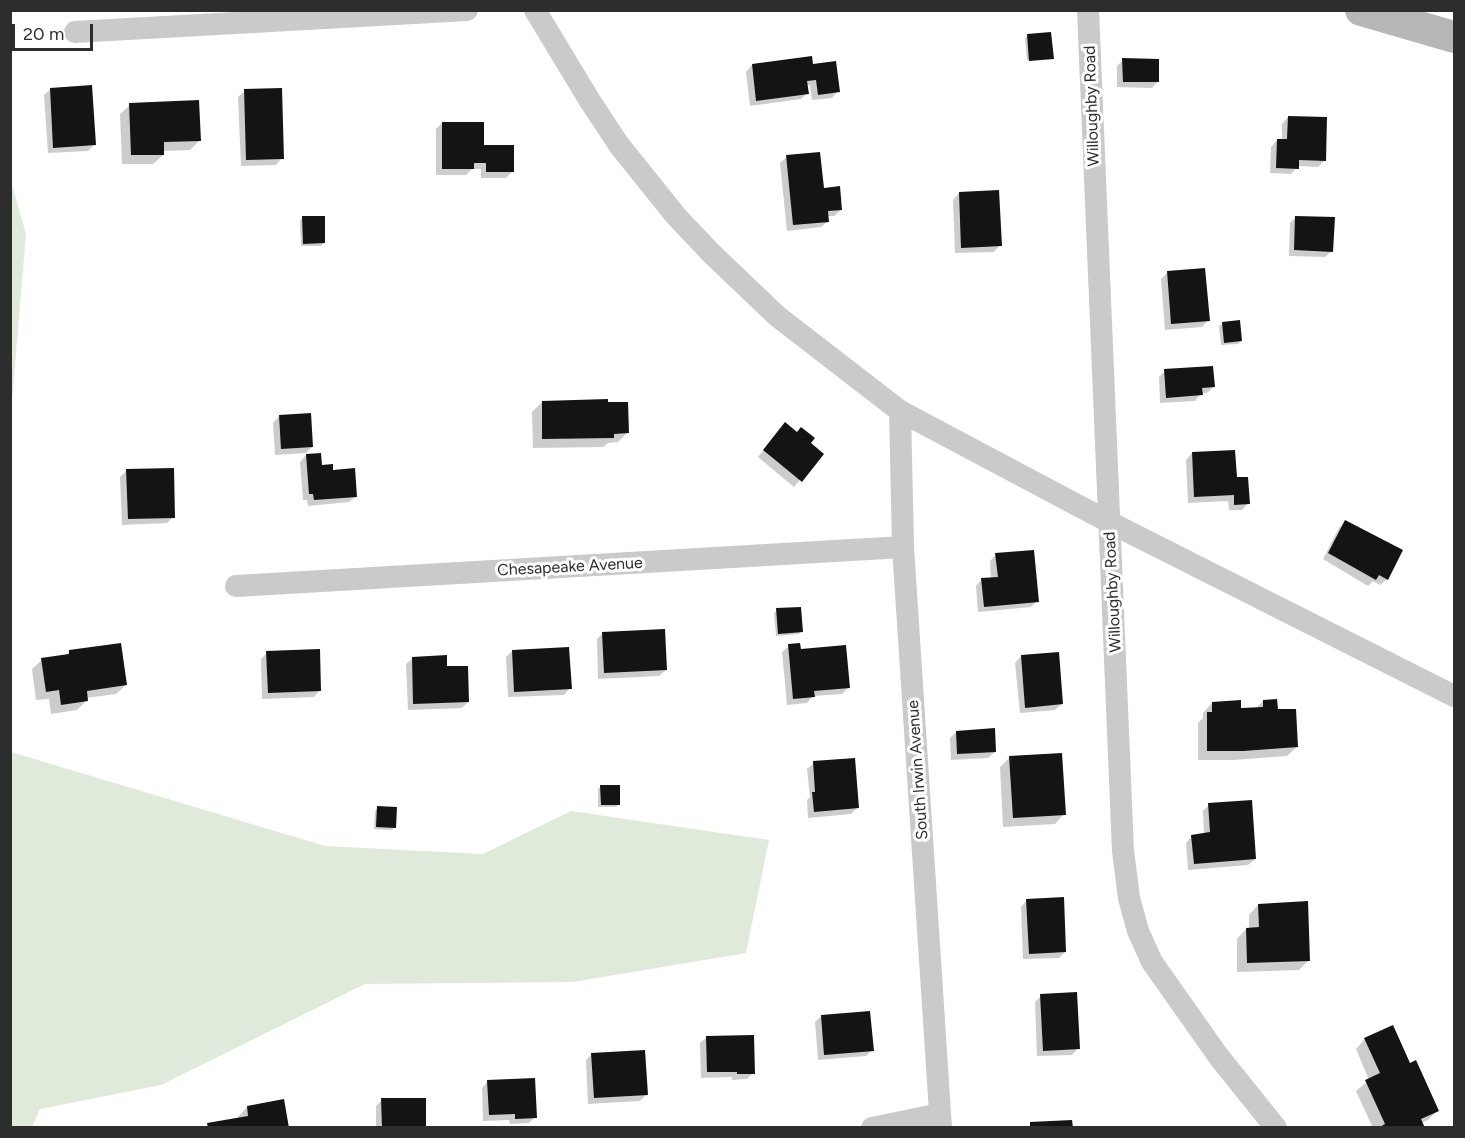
<!DOCTYPE html>
<html>
<head>
<meta charset="utf-8">
<style>
  body { margin:0 }
  #map { position:relative; width:1465px; height:1138px; overflow:hidden; background:#fff; font-family:Figtree,sans-serif }
  canvas { display:block }
  .frame { position:absolute; inset:0; border:12px solid #2d2d2d; pointer-events:none }
  .scale { position:absolute; left:12px; top:24px; width:81px; height:27px; box-sizing:border-box; border:3px solid #2d2d2d; border-top:0; padding-left:8px; font-size:18px; line-height:21px; white-space:nowrap; color:#2d2d2d; -webkit-text-stroke:4px #fff; paint-order:stroke }
</style>
</head>
<body>
<div id="map">
<canvas width="1465" height="1138"></canvas>
<div class="frame"></div>
<div class="scale">20 m</div>
</div>
<script>
const context = document.querySelector('canvas').getContext('2d');
context.lineJoin = 'round';
function paint(path, color) { context.fillStyle = color; context.fill(path, 'evenodd'); }
const shape = rows => new Path2D(rows.map(r => 'M' + r).join(''));
function trace(path, color, width, dash) { context.strokeStyle = color; context.lineWidth = width; context.lineCap = dash ? 'butt' : 'round'; context.setLineDash(dash || []); context.stroke(path); }
function label(font, color, halo, rows, align = 'center') {
  context.font = font + ' Figtree,sans-serif'; context.lineWidth = 6; context.setLineDash([]); context.textBaseline = 'middle'; context.strokeStyle = halo; context.fillStyle = color; for (const [text, x, y, turn = 0] of rows) {
    context.save(); context.translate(x, y); context.rotate((+turn || 0) * Math.PI / 180); context.textAlign = isNaN(turn) ? turn : align; if (halo) context.strokeText(text, 0, 0); context.fillText(text, 0, 0); context.restore();
  }
}
const green = shape([
  [11,181,26,234,11,414,10,181],
  [11,752,325,846,483,854,571,811,769,840,746,953,573,982,365,984,161,1085,40,1109,32,1127,11,1127]
]);
const shadow = shape([
  [1027,36,1051,57,1027,60,1025,39],
  [1123,60,1158,81,1152,88,1117,87,1117,66],
  [752,65,812,65,838,91,832,98,812,100,810,85,806,86,807,93,801,99,750,106,746,72],
  [51,89,94,145,88,151,48,153,44,95],
  [245,91,282,158,276,165,241,166,238,97],
  [130,105,199,141,190,150,163,151,163,155,153,164,122,164,120,114],
  [1288,117,1324,161,1318,167,1298,166,1291,174,1270,173,1271,147,1277,140,1282,140,1282,124],
  [442,123,483,146,512,172,506,178,481,178,481,169,472,169,466,175,436,175,436,129],
  [787,157,823,190,841,210,834,216,827,216,828,221,821,227,787,231,780,163],
  [959,193,1000,245,994,252,955,253,953,200],
  [1296,217,1332,251,1325,257,1289,256,1290,223],
  [302,218,324,243,321,246,301,246,300,221],
  [1167,273,1208,320,1202,327,1165,330,1161,279],
  [1222,324,1241,341,1238,344,1221,345,1219,326],
  [1165,371,1213,387,1207,393,1201,393,1195,401,1160,403,1159,377],
  [542,402,627,433,618,442,608,443,603,447,533,448,532,412],
  [279,416,312,447,306,453,275,455,273,423],
  [779,430,797,434,822,454,794,487,758,457],
  [1192,453,1235,479,1248,503,1242,510,1229,510,1228,501,1188,503,1186,460],
  [306,455,320,467,332,472,356,496,349,502,308,506,307,500,303,500,300,462],
  [127,470,173,517,167,523,122,525,120,477],
  [1345,522,1387,579,1380,585,1373,581,1368,586,1323,559,1339,528],
  [996,555,1037,601,1031,607,978,612,976,586,982,579,991,579,990,561],
  [777,610,801,632,799,634,776,636,774,613],
  [603,633,666,670,659,676,598,679,597,639],
  [789,646,799,650,848,688,842,694,813,696,807,703,787,705,782,652],
  [512,651,570,688,564,695,508,697,506,657],
  [69,652,126,685,116,694,86,698,87,700,77,710,51,714,49,699,36,700,32,669,42,660,65,656],
  [267,653,320,690,314,697,262,699,261,659],
  [1021,656,1062,704,1055,710,1020,713,1015,663],
  [413,658,446,668,468,702,462,708,408,710,406,664],
  [1263,701,1276,711,1297,747,1287,756,1233,760,1198,760,1198,723,1203,718,1203,713,1212,703,1240,710,1255,709],
  [956,732,995,752,988,758,951,760,950,738],
  [1009,758,1064,814,1055,824,1003,827,1000,767],
  [814,763,857,808,851,814,808,818,807,800,810,797,807,769],
  [601,786,619,804,616,807,598,807,598,789],
  [1209,805,1255,859,1248,865,1188,870,1186,843,1192,836,1204,834,1203,811],
  [378,808,394,828,392,830,374,829,375,811],
  [1027,900,1065,952,1059,958,1023,959,1021,907],
  [1258,905,1309,960,1299,970,1237,972,1237,939,1246,929,1249,929,1249,915],
  [1041,996,1078,1048,1072,1055,1037,1056,1035,1002],
  [821,1016,872,1050,866,1056,818,1060,815,1022],
  [707,1037,753,1073,747,1079,732,1080,732,1077,701,1078,700,1043],
  [1365,1039,1409,1065,1438,1110,1428,1120,1421,1123,1423,1128,1373,1128,1356,1091,1369,1080,1356,1049],
  [592,1054,646,1095,640,1101,588,1104,586,1060],
  [488,1081,535,1117,529,1123,510,1124,509,1120,483,1121,482,1088],
  [382,1100,425,1128,376,1128,376,1106],
  [247,1107,287,1128,205,1128,208,1125,238,1119,238,1117]
]);
const building = shape([
  [1051,32,1054,59,1029,61,1027,34],
  [812,56,813,64,836,61,840,92,818,95,816,80,807,81,809,94,756,101,752,64],
  [1122,58,1159,59,1159,82,1123,82],
  [92,85,96,145,53,148,50,88],
  [282,88,284,159,246,160,244,89],
  [199,100,201,141,164,142,164,155,131,155,129,103],
  [1288,116,1327,117,1326,161,1299,160,1299,169,1276,168,1277,139,1287,139],
  [442,122,484,122,484,145,514,145,514,172,486,172,486,163,474,163,474,169,442,169],
  [820,152,824,188,840,186,842,210,828,211,829,222,793,225,786,155],
  [999,190,1002,246,961,248,959,192],
  [302,216,325,216,325,243,303,244],
  [1295,216,1335,217,1333,252,1294,250],
  [1205,268,1210,321,1171,324,1167,271],
  [1240,320,1242,341,1224,343,1222,322],
  [1213,366,1215,387,1202,388,1203,395,1166,398,1164,369],
  [608,399,608,402,628,402,629,433,614,434,614,438,542,439,542,401],
  [311,413,313,447,281,449,279,415],
  [785,422,797,432,801,427,815,438,811,443,824,454,802,482,763,450],
  [1235,450,1237,477,1248,477,1250,504,1234,505,1234,495,1194,497,1192,452],
  [321,453,322,465,333,464,333,470,355,468,357,497,314,500,313,494,309,494,306,454],
  [174,468,175,518,128,519,126,469],
  [1345,520,1403,550,1388,580,1379,575,1376,580,1328,553],
  [1034,550,1039,602,984,607,981,578,998,577,995,553],
  [801,607,803,632,778,634,776,608],
  [665,629,667,670,604,673,602,632],
  [121,643,127,685,87,691,88,701,61,705,59,690,46,692,41,658,69,654,69,650],
  [800,643,801,649,846,645,850,688,814,691,815,697,793,699,788,644],
  [569,647,572,689,514,692,512,650],
  [320,649,321,691,268,693,266,651],
  [1059,652,1063,704,1025,708,1021,655],
  [447,655,447,666,468,666,469,702,413,704,412,657],
  [1277,699,1278,709,1296,709,1298,747,1243,751,1207,751,1207,712,1212,712,1212,702,1241,700,1241,708,1263,707,1263,700],
  [995,728,996,752,957,754,956,731],
  [1062,753,1066,815,1013,818,1009,756],
  [855,758,859,808,814,812,812,792,815,792,813,761],
  [600,785,620,785,620,805,601,805],
  [1252,800,1256,859,1194,864,1191,835,1210,832,1208,803],
  [377,806,397,807,396,828,376,827],
  [1064,897,1066,952,1029,954,1026,899],
  [1308,901,1310,961,1247,963,1246,928,1259,927,1258,904],
  [1077,992,1080,1049,1043,1051,1040,994],
  [870,1011,874,1051,824,1055,821,1015],
  [1393,1025,1410,1063,1416,1060,1439,1111,1421,1119,1425,1128,1378,1128,1385,1124,1365,1080,1380,1073,1364,1038],
  [754,1035,755,1074,737,1074,737,1072,707,1072,706,1036],
  [645,1050,648,1095,594,1098,591,1053],
  [535,1078,537,1118,515,1119,515,1114,489,1115,487,1080],
  [381,1098,426,1098,426,1128,382,1128],
  [284,1099,289,1128,208,1128,207,1123,248,1116,247,1106],
  [1072,1120,1073,1128,1030,1128,1030,1122]
]);
const street = shape([
  [535,10,590,101,619,145,676,216,711,253,777,316,900,411,1109,522,1454,696],
  [1088,10,1123,851,1129,898,1138,931,1152,962,1219,1057,1276,1128],
  [75,32,467,10],
  [900,411,903,547,941,1128],
  [236,586,903,547],
  [872,1128,940,1114]
]);
const secondary = shape([
  [1361,10,1454,37]
]);
const streetNames = [
  ["Willoughby Road",1092,106,-92],
  ["Chesapeake Avenue",570,567,-3],
  ["Willoughby Road",1113,592,-93],
  ["South Irwin Avenue",918,770,-94]
];
paint(green, '#e0eada');
paint(shadow, '#0003');
paint(building, '#141414');
trace(street, '#cacaca', 22);
trace(secondary, '#b7b7b7', 32);
label('16px', '#2d2d2d', '#fff', streetNames);
</script>
</body>
</html>
